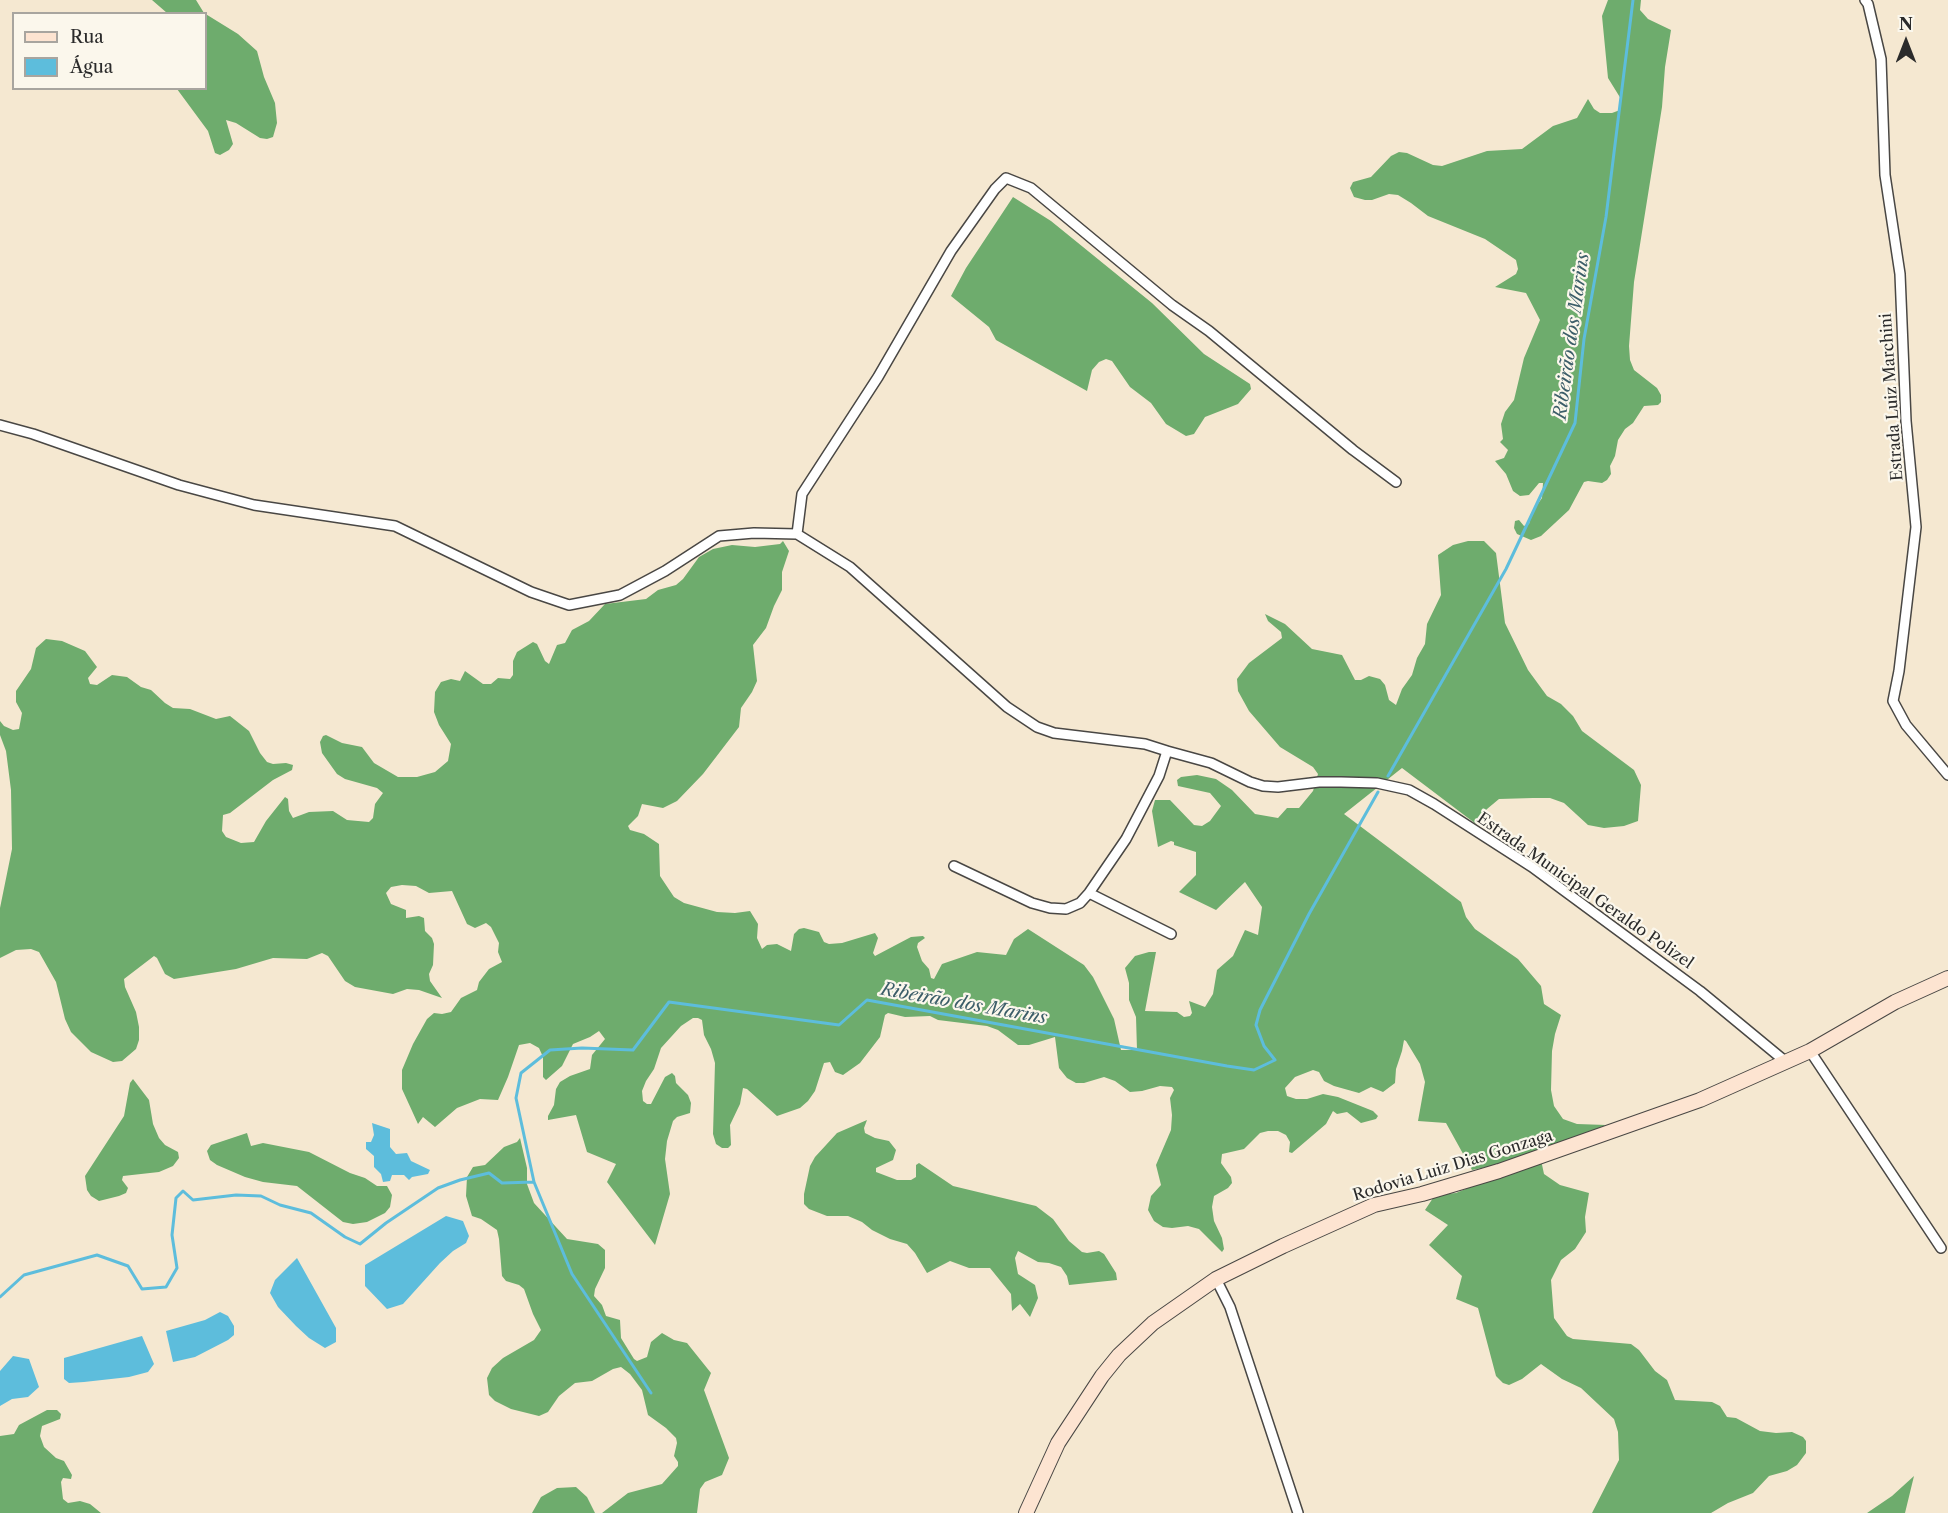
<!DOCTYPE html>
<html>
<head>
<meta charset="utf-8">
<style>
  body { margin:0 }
  #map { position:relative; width:1948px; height:1513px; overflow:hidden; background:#f5e8d1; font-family:"Libre Caslon Text",serif }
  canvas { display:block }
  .legend { position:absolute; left:12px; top:12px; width:195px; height:78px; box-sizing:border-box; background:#fbf7ec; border:2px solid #a8a59f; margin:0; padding:8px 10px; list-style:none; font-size:18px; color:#2b2b2b }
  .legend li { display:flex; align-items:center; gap:12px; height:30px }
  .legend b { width:30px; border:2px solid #a8a59f }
  .north { position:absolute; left:1876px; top:12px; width:60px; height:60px; -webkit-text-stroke:4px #fbf7ec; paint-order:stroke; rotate:0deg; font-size:16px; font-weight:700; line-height:24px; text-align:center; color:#2b2b2b }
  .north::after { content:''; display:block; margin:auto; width:21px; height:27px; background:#2b2b2b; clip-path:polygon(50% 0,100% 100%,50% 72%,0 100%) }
</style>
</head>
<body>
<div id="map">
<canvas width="1948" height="1513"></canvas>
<ul class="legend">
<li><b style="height:8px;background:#fde4d1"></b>Rua</li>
<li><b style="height:16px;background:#5dbddc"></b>Água</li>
</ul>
<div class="north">N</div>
</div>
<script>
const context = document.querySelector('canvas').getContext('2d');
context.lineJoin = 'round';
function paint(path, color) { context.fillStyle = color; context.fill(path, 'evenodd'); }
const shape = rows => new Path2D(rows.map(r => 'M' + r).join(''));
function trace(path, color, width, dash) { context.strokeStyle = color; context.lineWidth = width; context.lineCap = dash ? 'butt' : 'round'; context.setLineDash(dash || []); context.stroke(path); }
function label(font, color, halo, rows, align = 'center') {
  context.font = font + ' "Libre Caslon Text",serif'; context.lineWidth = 4.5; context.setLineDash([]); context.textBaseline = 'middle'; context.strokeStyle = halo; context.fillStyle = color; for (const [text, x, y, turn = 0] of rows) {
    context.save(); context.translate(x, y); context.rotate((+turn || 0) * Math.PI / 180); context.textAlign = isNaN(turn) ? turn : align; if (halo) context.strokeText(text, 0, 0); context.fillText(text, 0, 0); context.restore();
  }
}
const forest = shape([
  [152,0,196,0,204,13,238,34,257,51,264,77,275,103,277,123,273,137,267,139,260,138,236,123,226,120,233,144,229,150,220,155,215,153,208,131,177,89,206,88,206,14,167,13],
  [1608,0,1641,0,1640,10,1648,19,1671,30,1665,67,1662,107,1634,282,1629,346,1630,360,1634,370,1657,388,1661,395,1661,402,1658,405,1644,406,1633,423,1625,429,1618,440,1615,456,1610,466,1611,474,1607,480,1602,483,1588,481,1584,482,1569,510,1541,536,1531,540,1517,534,1514,528,1515,521,1519,520,1524,526,1529,524,1532,512,1542,498,1543,483,1539,483,1529,495,1520,496,1513,491,1506,474,1495,461,1504,458,1508,450,1500,442,1503,439,1501,424,1505,412,1514,400,1524,358,1540,320,1526,293,1495,287,1516,274,1518,269,1516,260,1485,239,1428,216,1411,203,1398,195,1389,194,1372,200,1365,200,1354,197,1350,188,1353,182,1371,177,1391,156,1399,152,1407,153,1433,165,1442,166,1487,151,1522,149,1553,126,1577,118,1588,99,1594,109,1600,113,1612,113,1620,110,1621,99,1608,78,1602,16],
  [1013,197,1051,221,1152,303,1204,354,1250,384,1251,389,1238,404,1205,417,1194,434,1186,436,1166,424,1151,403,1130,387,1112,361,1106,359,1099,362,1092,370,1087,391,996,340,989,327,951,296,966,268],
  [783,541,789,551,782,572,782,590,774,606,766,628,753,645,757,681,752,692,741,708,739,727,703,774,677,801,663,808,642,804,638,816,628,826,630,830,644,834,659,844,660,876,674,897,684,903,717,912,735,913,750,911,758,924,757,938,762,949,767,945,777,944,791,951,794,934,799,929,804,928,819,932,824,942,829,944,842,943,875,933,878,938,873,953,875,956,911,937,923,936,925,938,918,943,917,947,922,961,929,969,931,978,934,979,942,964,977,952,1006,955,1014,939,1028,929,1084,965,1093,977,1114,1019,1121,1050,1137,1050,1136,1017,1129,1000,1129,983,1125,968,1135,956,1149,952,1156,952,1145,1011,1177,1012,1184,1017,1190,1016,1192,1013,1189,1001,1205,1007,1213,994,1217,970,1233,956,1245,930,1258,935,1262,907,1245,882,1216,910,1179,892,1196,875,1196,852,1174,845,1174,842,1171,841,1158,847,1152,811,1155,800,1170,800,1194,825,1202,826,1210,821,1221,806,1210,793,1178,786,1177,780,1181,777,1197,775,1216,779,1232,790,1255,814,1278,818,1287,808,1299,808,1313,791,1318,774,1313,767,1280,747,1249,711,1238,691,1237,679,1249,663,1282,638,1281,632,1268,621,1265,614,1285,624,1312,649,1342,655,1355,680,1361,680,1369,676,1380,679,1385,685,1389,700,1396,705,1402,689,1412,675,1417,658,1425,644,1427,624,1441,595,1438,555,1453,545,1468,541,1484,541,1496,553,1505,623,1528,670,1547,696,1561,704,1573,716,1582,731,1634,770,1641,785,1638,821,1624,826,1604,828,1588,825,1564,803,1550,798,1533,798,1499,799,1487,809,1475,822,1476,824,1402,768,1344,814,1461,902,1466,917,1475,929,1518,959,1541,986,1544,1004,1561,1015,1555,1034,1552,1051,1551,1090,1554,1106,1563,1119,1577,1124,1606,1125,1574,1138,1541,1160,1544,1174,1560,1185,1589,1193,1585,1217,1586,1232,1575,1249,1561,1260,1551,1280,1554,1318,1567,1336,1573,1339,1631,1344,1639,1350,1655,1371,1667,1380,1675,1400,1712,1402,1720,1406,1727,1417,1736,1418,1760,1431,1776,1433,1792,1432,1803,1437,1806,1441,1806,1453,1797,1465,1787,1471,1769,1476,1753,1493,1728,1503,1711,1513,1592,1513,1619,1460,1618,1432,1614,1419,1581,1388,1562,1379,1541,1364,1522,1379,1509,1385,1503,1383,1496,1376,1478,1308,1456,1299,1462,1276,1429,1245,1448,1225,1425,1210,1435,1195,1456,1193,1504,1173,1507,1163,1472,1170,1446,1123,1418,1121,1425,1082,1420,1064,1406,1041,1404,1040,1402,1051,1396,1069,1395,1083,1383,1092,1371,1087,1359,1093,1334,1086,1324,1081,1319,1072,1313,1070,1295,1077,1285,1088,1287,1096,1296,1099,1307,1099,1323,1094,1338,1097,1373,1111,1378,1116,1376,1119,1361,1123,1347,1112,1337,1114,1333,1111,1326,1124,1292,1153,1289,1152,1290,1142,1286,1135,1278,1131,1268,1131,1260,1133,1244,1149,1222,1154,1221,1163,1231,1177,1232,1183,1228,1188,1214,1196,1212,1207,1214,1221,1222,1238,1224,1249,1222,1252,1199,1229,1188,1226,1172,1228,1163,1227,1154,1221,1148,1210,1151,1196,1161,1185,1156,1165,1171,1130,1172,1115,1170,1098,1174,1090,1172,1087,1160,1086,1142,1091,1130,1092,1115,1081,1104,1077,1084,1083,1076,1083,1067,1078,1059,1068,1055,1037,1029,1045,1018,1045,998,1030,987,1026,938,1020,930,1016,905,1017,888,1013,885,1015,880,1037,860,1063,843,1075,835,1072,830,1062,824,1063,815,1091,808,1101,800,1108,777,1116,747,1089,743,1088,740,1104,730,1125,731,1145,728,1148,722,1148,716,1144,713,1134,715,1063,711,1049,704,1035,702,1020,698,1018,693,1018,681,1026,661,1048,654,1069,646,1081,642,1091,643,1101,647,1104,651,1104,665,1077,672,1073,675,1076,676,1083,688,1095,691,1103,690,1113,677,1117,673,1121,667,1141,665,1159,670,1194,655,1245,607,1182,616,1164,587,1152,576,1115,548,1120,548,1116,554,1105,556,1089,560,1082,570,1076,590,1069,592,1055,605,1039,599,1031,590,1037,573,1044,562,1066,546,1080,543,1077,543,1057,539,1048,530,1043,519,1045,508,1077,498,1100,480,1099,457,1108,435,1127,423,1117,418,1124,402,1089,402,1070,413,1044,427,1019,434,1013,442,1014,451,1012,461,998,477,990,479,982,489,969,502,962,498,952,499,943,491,927,486,923,475,928,467,924,452,891,429,893,416,886,402,885,391,887,386,893,391,904,406,910,406,918,419,916,424,918,425,931,432,938,434,944,433,965,429,974,430,981,442,998,419,990,407,989,393,994,355,987,345,981,328,956,322,953,307,959,273,958,236,969,174,979,165,974,157,958,154,956,124,979,125,987,136,1012,139,1027,139,1040,136,1049,122,1061,113,1062,91,1052,71,1032,65,1019,56,982,39,952,31,949,16,950,0,958,0,908,12,849,11,790,6,751,0,735,0,721,4,726,13,730,19,729,22,713,16,702,16,691,31,669,36,648,46,639,62,641,85,651,97,667,88,678,90,684,97,685,112,675,127,677,141,687,151,690,165,703,173,708,190,709,216,719,230,716,249,731,260,753,267,762,273,764,286,763,293,765,292,770,273,780,230,813,223,815,222,831,226,837,241,843,254,842,266,821,285,797,288,799,289,811,293,818,309,812,333,811,347,820,369,822,373,818,375,804,383,793,377,788,345,779,337,774,322,753,320,742,323,736,326,735,342,743,362,747,374,763,398,777,417,777,435,772,448,761,451,744,439,725,434,712,435,692,441,682,451,679,460,681,465,671,483,684,491,684,498,678,510,679,513,675,513,661,517,652,533,642,537,644,545,661,549,664,557,645,565,643,572,630,589,621,605,604,646,599,658,590,676,585,683,579,699,557,713,549,732,545,755,547,780,544],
  [133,1079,149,1100,153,1124,159,1138,165,1145,178,1152,179,1158,173,1166,159,1172,123,1176,122,1180,128,1188,126,1193,119,1196,99,1201,91,1196,87,1190,85,1176,124,1116,130,1083],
  [867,1120,864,1128,865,1133,875,1138,889,1141,896,1150,893,1160,876,1168,876,1172,897,1180,911,1180,916,1177,916,1165,919,1163,953,1186,1036,1206,1053,1219,1069,1241,1082,1252,1087,1253,1099,1251,1104,1254,1116,1273,1117,1280,1069,1285,1067,1276,1061,1267,1049,1263,1038,1262,1018,1251,1015,1258,1018,1274,1035,1285,1038,1298,1030,1317,1020,1304,1012,1311,1011,1294,990,1268,969,1268,950,1261,927,1273,915,1253,907,1244,890,1239,872,1230,862,1222,848,1216,827,1216,809,1209,804,1204,804,1194,810,1166,815,1157,837,1133],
  [247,1133,251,1146,263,1143,309,1152,350,1173,365,1178,377,1186,387,1186,392,1195,390,1207,385,1213,367,1222,353,1224,343,1222,297,1186,263,1182,245,1177,217,1165,210,1160,207,1151,211,1145],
  [520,1138,527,1168,527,1184,534,1203,567,1239,598,1244,605,1250,605,1268,595,1289,594,1296,602,1305,606,1316,620,1320,621,1338,634,1359,637,1361,647,1357,651,1342,662,1333,674,1340,687,1343,711,1373,704,1390,729,1458,722,1475,705,1482,700,1489,697,1513,602,1513,628,1493,662,1484,678,1466,678,1462,674,1456,677,1443,676,1438,666,1428,648,1415,642,1390,630,1374,621,1367,613,1369,592,1381,575,1383,559,1396,548,1412,539,1416,511,1409,495,1401,489,1395,487,1378,492,1368,503,1358,534,1340,541,1330,533,1314,524,1289,519,1285,506,1281,502,1276,499,1239,497,1230,481,1219,472,1216,466,1196,467,1177,473,1167,485,1165,504,1147,517,1142],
  [47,1410,57,1410,61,1414,60,1419,42,1426,40,1436,44,1447,56,1458,64,1461,72,1475,71,1479,63,1478,61,1482,63,1499,68,1503,80,1501,90,1504,101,1513,0,1513,0,1436,14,1434,19,1425],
  [1914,1476,1905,1513,1867,1513,1892,1496],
  [576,1487,587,1497,595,1513,532,1513,541,1497,557,1488]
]);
const water = shape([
  [372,1123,390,1129,390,1147,396,1154,407,1153,411,1161,430,1170,428,1174,412,1177,409,1180,404,1175,392,1175,390,1181,383,1182,381,1174,374,1167,374,1156,366,1149,366,1142,371,1142,374,1135],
  [446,1216,463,1221,469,1236,466,1243,453,1251,440,1263,403,1304,387,1309,365,1286,365,1265],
  [297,1258,336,1328,336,1342,325,1348,309,1338,296,1326,278,1307,270,1293,275,1280],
  [220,1312,228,1316,234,1326,234,1335,228,1340,195,1357,173,1362,166,1331,205,1320],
  [142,1336,154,1364,148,1372,129,1377,84,1382,69,1383,64,1379,64,1358],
  [13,1356,29,1359,39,1387,28,1397,12,1399,0,1406,0,1371]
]);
const stream = shape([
  [1388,776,1506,569,1575,423,1584,339,1606,217,1633,0],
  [0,1297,24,1275,97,1255,128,1266,142,1289,166,1287,177,1268,172,1235,176,1198,183,1191,193,1200,236,1195,261,1196,280,1205,311,1213,345,1237,360,1244,386,1223,438,1188,460,1180,489,1173,502,1183,534,1182],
  [651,1393,572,1274,534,1182,516,1098,521,1073,550,1050,582,1048,633,1050,669,1002,839,1025,867,1000,1227,1066,1254,1070,1275,1060,1264,1046,1256,1025,1260,1010,1309,914,1378,792]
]);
const minor = shape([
  [1865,0,1868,4,1881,59,1885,175,1900,274,1906,421,1916,527,1899,671,1893,701,1906,725,1948,775],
  [0,425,33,434,179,485,254,505,395,526,531,592,569,605,620,595,665,571,719,536,754,533,797,534,850,567,1007,707,1037,727,1054,733,1145,744,1167,751,1211,763,1250,782,1263,786,1278,787,1319,782,1341,782,1377,783,1409,790,1434,804,1532,867,1700,991,1786,1062],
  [797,534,802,494,878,377,951,251,995,189,1006,178,1031,188,1172,305,1209,331,1353,450,1396,482],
  [954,866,1032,903,1050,908,1066,909,1080,903,1089,893,1126,839,1159,776,1167,751],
  [1089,893,1171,934],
  [1810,1051,1941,1248],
  [1216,1279,1230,1307,1298,1513]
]);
const secondary = shape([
  [1026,1513,1058,1443,1102,1376,1119,1355,1153,1323,1216,1279,1283,1246,1374,1205,1422,1194,1499,1171,1700,1100,1810,1051,1895,1002,1948,978]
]);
const streetNames = [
  ["Estrada Luiz Marchini",1892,397,-94],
  ["Estrada Municipal Geraldo Polizel",1585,891,35],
  ["Rodovia Luiz Dias Gonzaga",1453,1166,-17]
];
const waterNames = [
  ["Ribeirão dos Marins",1572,336,-82],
  ["Ribeirão dos Marins",964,1004,10]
];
paint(forest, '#6eac6d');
paint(water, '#5dbddc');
trace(stream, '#5dbddc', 3);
trace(minor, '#494744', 12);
trace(secondary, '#494744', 16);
trace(minor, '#fff', 9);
trace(secondary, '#fde4d1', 14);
label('16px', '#2b2b2b', '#fbf7ec', streetNames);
label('italic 18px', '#3c5e69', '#fbf7ec', waterNames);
</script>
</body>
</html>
